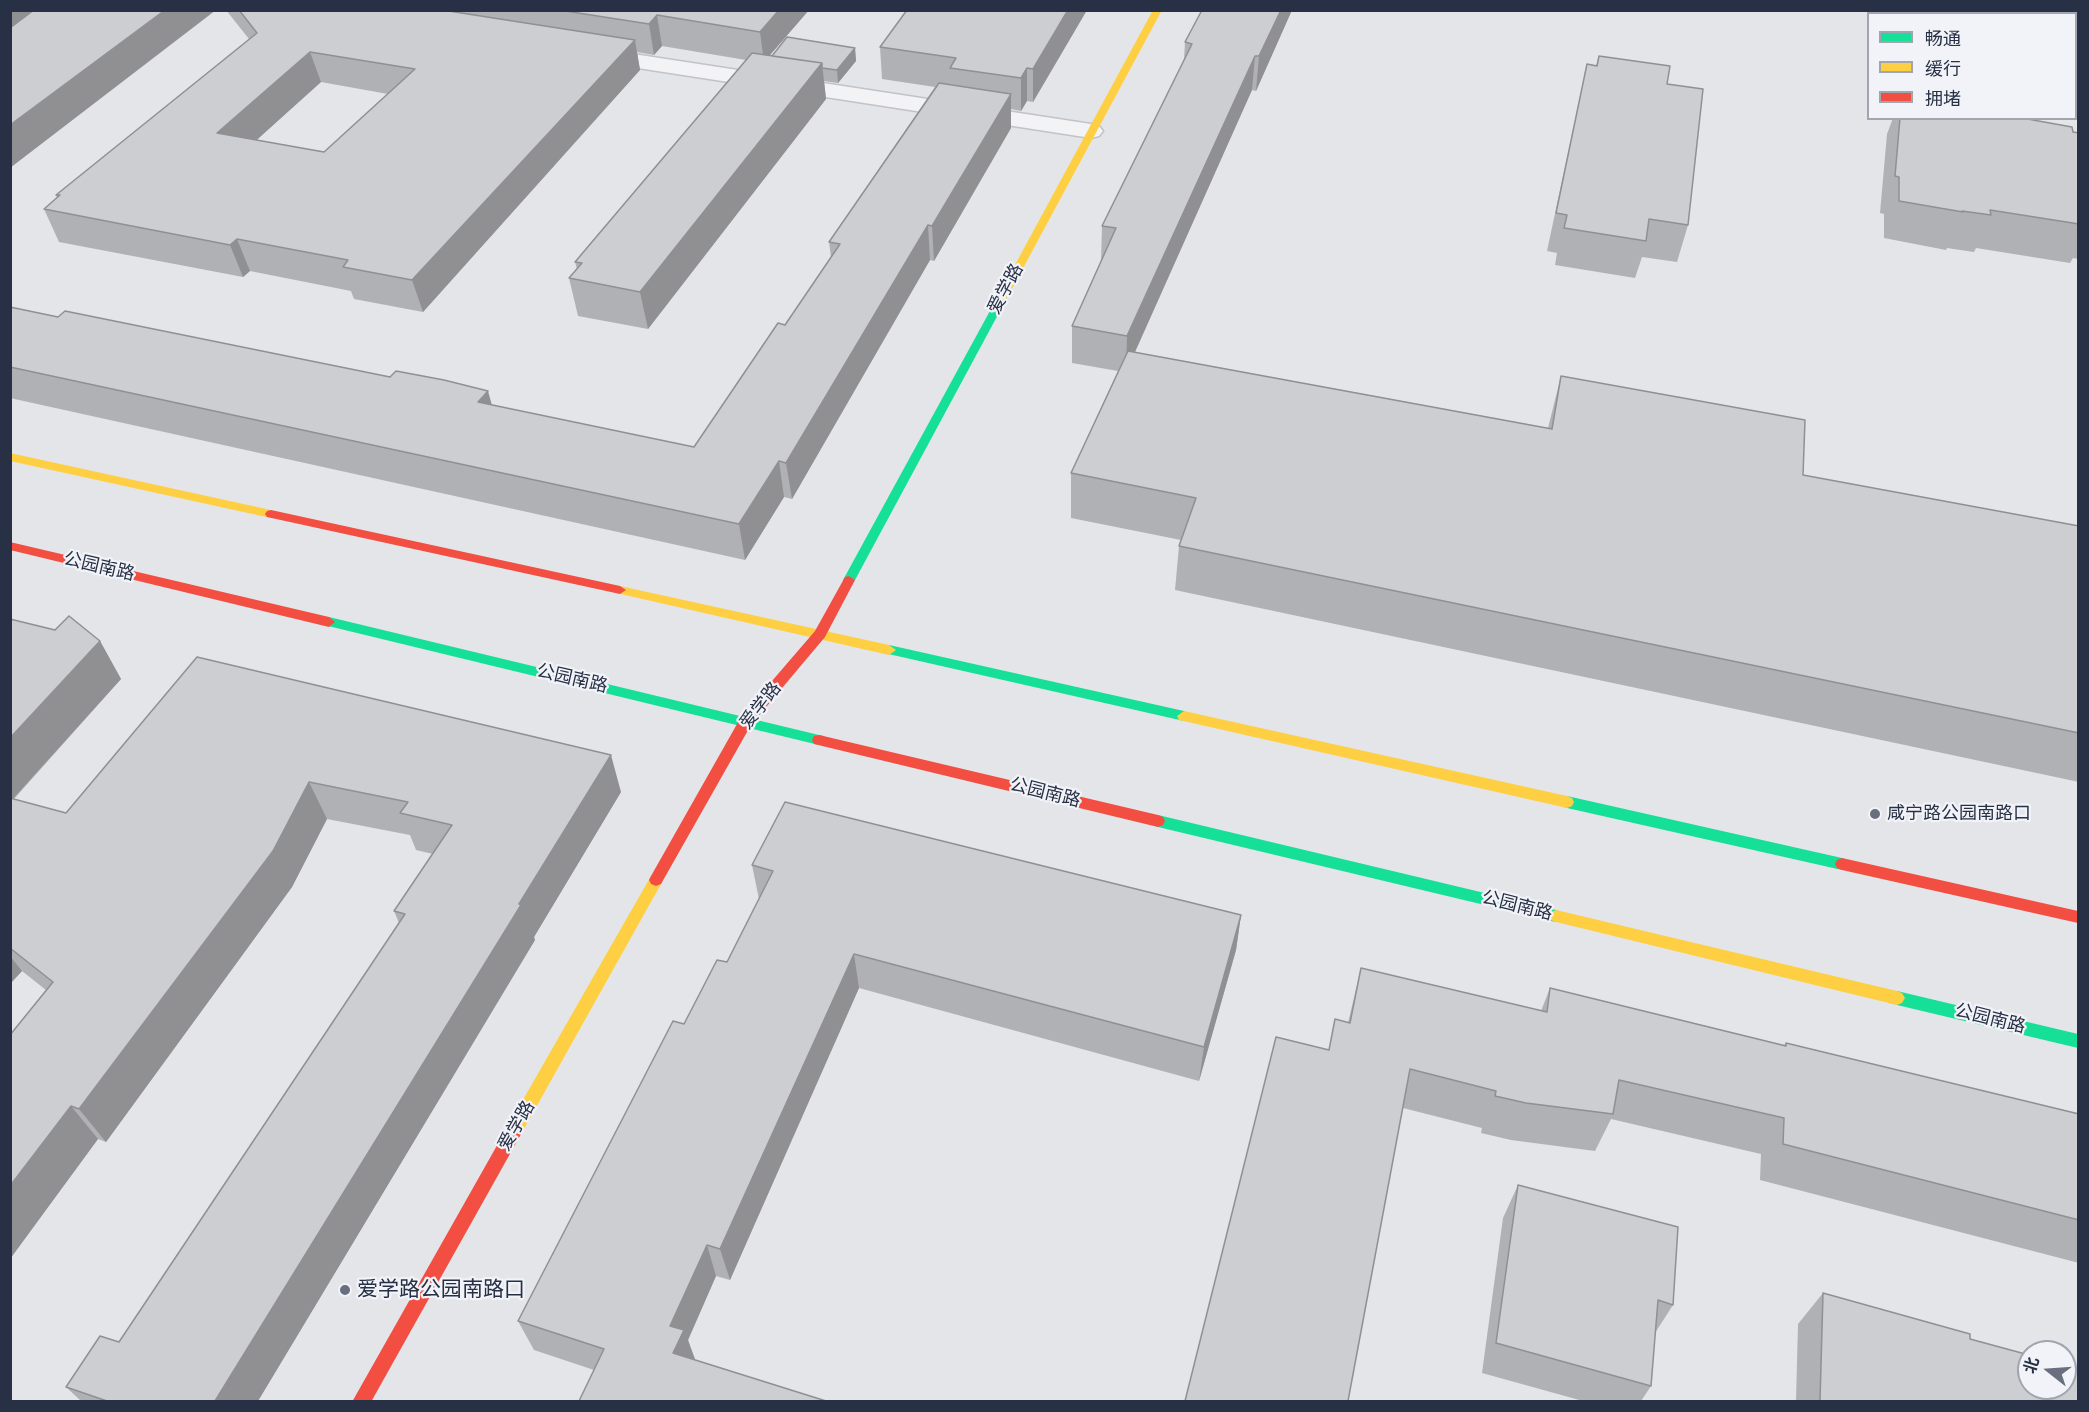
<!DOCTYPE html>
<html>
<head>
<meta charset="utf-8">
<style>
  body { margin:0 }
  #map { position:relative; width:2089px; height:1412px; overflow:hidden; background:#e3e5e9; font-family:"Fira Sans Condensed","Noto Sans SC",sans-serif }
  canvas { display:block }
  .frame { position:absolute; inset:0; border:12px solid #273044; pointer-events:none }
  .legend { position:absolute; left:1867px; top:12px; width:210px; height:108px; box-sizing:border-box; background:#f1f3f8; border:2px solid #a0a5b0; margin:0; padding:8px 10px; list-style:none; font-size:18px; color:#273044 }
  .legend li { display:flex; align-items:center; gap:12px; height:30px }
  .legend b { width:30px; border:2px solid #a0a5b0 }
  .north { position:absolute; left:2017px; top:1340px; width:60px; height:60px; box-sizing:border-box; background:#f1f3f8; border:2px solid #a0a5b0; border-radius:50%; rotate:287deg; font-size:16px; font-weight:700; line-height:24px; text-align:center; color:#273044 }
  .north::after { content:''; display:block; margin:auto; width:21px; height:27px; background:#696f7e; clip-path:polygon(50% 0,100% 100%,50% 72%,0 100%) }
</style>
</head>
<body>
<div id="map">
<canvas width="2089" height="1412"></canvas>
<div class="frame"></div>
<ul class="legend">
<li><b style="height:8px;background:#16e098"></b>畅通</li>
<li><b style="height:8px;background:#ffcf43"></b>缓行</li>
<li><b style="height:8px;background:#f24e42"></b>拥堵</li>
</ul>
<div class="north">北</div>
</div>
<script>
const context = document.querySelector('canvas').getContext('2d');
context.lineJoin = 'round';
const shape = rows => new Path2D(rows.map(r => 'M' + r).join(''));
function trace(path, color, width, dash) { context.strokeStyle = color; context.lineWidth = width; context.lineCap = dash ? 'butt' : 'round'; context.setLineDash(dash || []); context.stroke(path); }
function paint(path, color) { context.fillStyle = color; context.fill(path, 'evenodd'); }
function label(font, color, halo, rows, align = 'center') {
  context.font = font + ' "Fira Sans Condensed","Noto Sans SC",sans-serif'; context.lineWidth = 4.5; context.setLineDash([]); context.textBaseline = 'middle'; context.strokeStyle = halo; context.fillStyle = color; for (const [text, x, y, turn = 0] of rows) {
    context.save(); context.translate(x, y); context.rotate((+turn || 0) * Math.PI / 180); context.textAlign = isNaN(turn) ? turn : align; if (halo) context.strokeText(text, 0, 0); context.fillText(text, 0, 0); context.restore();
  }
}
const street = shape([
  [594,48,1091,124,1099,126,1103,131,1099,136,1091,138,586,60,583,55,586,50,594,48]
]);
const fast = shape([
  [1002,295,1007,298,855,580,849,584,845,583,843,580,997,298,1002,295],
  [329,617,819,735,824,736,826,740,824,744,819,745,324,625,323,622,324,619,329,617],
  [889,645,1184,711,1191,716,1184,721,884,653,882,650,884,647,889,645],
  [1567,796,1842,858,1847,860,1849,864,1847,868,1842,870,1567,808,1562,806,1560,802,1562,798,1567,796],
  [1158,815,1556,910,1561,912,1563,916,1561,920,1556,922,1158,827,1153,825,1151,821,1153,817,1158,815],
  [1897,991,2078,1034,2078,1048,1897,1005,1892,1003,1889,998,1892,993,1897,991]
]);
const slow = shape([
  [1153,10,1162,10,1007,298,1002,301,998,300,997,298,1153,10],
  [10,453,271,510,277,514,271,518,10,461,10,453],
  [620,586,889,645,896,650,889,655,616,593,614,590,616,587,620,586],
  [1184,711,1567,796,1572,798,1574,802,1572,806,1567,808,1179,720,1177,716,1184,711],
  [656,874,661,876,663,880,661,884,520,1136,514,1138,508,1136,506,1131,508,1126,651,876,656,874],
  [1556,910,1897,991,1902,993,1905,998,1902,1003,1897,1005,1556,922,1551,920,1549,916,1551,912,1556,910]
]);
const jam = shape([
  [271,510,620,586,626,590,620,594,267,517,265,514,267,511,271,510],
  [10,542,329,617,335,622,329,627,10,550,10,542],
  [849,576,855,580,825,637,751,725,661,884,656,886,651,884,649,880,651,876,741,717,815,631,845,577,849,576],
  [819,735,1158,815,1163,817,1165,821,1163,825,1158,827,814,744,812,740,814,736,819,735],
  [1842,858,2078,911,2078,923,1842,870,1837,868,1835,864,1837,860,1842,858],
  [514,1124,520,1126,522,1131,520,1136,371,1402,352,1402,508,1126,514,1124]
]);
const wall = shape([
  [226,10,809,10,770,55,855,48,856,61,838,83,824,81,826,99,648,329,578,316,569,278,577,269,575,262,746,60,662,46,654,55,637,52,640,70,423,312,354,299,351,291,250,271,243,277,59,242,44,209,57,198,56,195,249,39],
  [321,82,388,94,324,152,256,140],
  [907,10,1087,10,1033,102,1027,101,1021,111,1011,109,1011,128,934,261,930,260,792,499,784,497,745,560,10,398,10,307,694,447,785,325,831,257,829,242,935,87,882,79,880,47],
  [1202,10,1292,10,1256,91,1252,90,1135,352,1548,428,1561,376,1803,475,2079,526,2079,782,1175,590,1179,546,1181,540,1071,518,1071,473,1118,371,1072,363,1072,326,1101,262,1102,226,1184,60,1185,42],
  [2056,10,2079,10,2079,50,2076,50,2076,14,2056,14],
  [1599,56,1667,84,1688,225,1677,262,1642,257,1635,278,1555,265,1557,253,1547,251,1579,101,1587,64,1596,66],
  [1893,118,2022,118,2079,133,2079,259,2073,258,2070,263,1976,248,1974,252,1947,248,1946,250,1884,238,1884,214,1880,213,1887,134],
  [10,619,100,641,121,679,14,799,66,813,197,657,621,792,534,937,535,940,258,1401,81,1401,66,1387,119,1342,399,923,394,911,433,854,416,850,410,835,327,819,292,887,106,1142,98,1139,10,1259,10,1035,46,990,22,971,10,984],
  [752,865,1241,915,1236,950,1199,1081,859,988,730,1280,716,1276,688,1340,694,1360,594,1370,534,1350,518,1321,684,1024,727,962,759,899],
  [1361,968,1541,1011,1550,988,1784,1045,1786,1043,2079,1114,2079,1263,1760,1180,1761,1154,1611,1119,1595,1151,1511,1140,1481,1133,1482,1128,1403,1108,1328,1050,1348,1023],
  [1518,1185,1673,1305,1655,1333,1651,1386,1641,1401,1583,1401,1482,1373,1503,1218],
  [1823,1293,1970,1339,2079,1401,1796,1401,1798,1324]
]);
const shadedWall = shape([
  [10,10,55,10,10,43],
  [165,10,216,10,10,168,10,125],
  [779,10,809,10,764,62,760,32],
  [1068,10,1087,10,1033,102,1033,69],
  [1281,10,1292,10,1256,91,1259,56],
  [657,15,662,46,654,55,649,24],
  [635,40,640,70,423,312,412,280],
  [855,48,856,61,838,83,837,70],
  [310,52,321,82,229,165,217,133],
  [1255,56,1252,90,1126,372,1127,336],
  [822,63,826,99,648,329,640,292],
  [1027,68,1027,101,1021,111,1021,78],
  [1011,94,1011,128,934,261,932,226],
  [928,225,930,260,792,499,786,463],
  [237,239,250,271,243,277,230,245],
  [488,391,498,427,478,402],
  [779,461,784,497,745,560,739,524],
  [100,641,121,679,10,802,10,738],
  [611,755,621,792,534,937,535,940,258,1401,215,1401,519,904],
  [309,782,327,819,292,887,106,1142,79,1109],
  [1241,915,1236,950,1199,1081,1204,1047],
  [854,954,859,988,730,1280,720,1249],
  [10,956,22,971,10,984],
  [71,1106,98,1139,10,1259,10,1186],
  [707,1245,716,1276,688,1340,695,1359,685,1382,673,1353,670,1326]
]);
const building = shape([
  [34,10,165,10,10,125,10,57,11,56,10,55,10,28,34,10],
  [239,10,442,10,635,40,412,280,343,267,348,260,237,239,230,245,44,209,60,195,56,195,257,33,239,10],
  [310,52,415,69,324,152,217,133,310,52],
  [559,10,779,10,760,32,657,15,649,24,559,10],
  [907,10,1068,10,1033,69,1027,68,1021,78,950,68,956,58,880,47,907,10],
  [1202,10,1281,10,1259,56,1255,56,1127,336,1072,326,1116,228,1102,226,1192,44,1185,42,1202,10],
  [787,37,855,48,837,70,822,68,822,63,772,56,787,37],
  [752,53,822,63,640,292,569,278,582,263,575,262,752,53],
  [1599,56,1670,66,1667,84,1703,89,1688,225,1649,219,1646,241,1564,228,1567,215,1556,213,1587,64,1597,66,1599,56],
  [939,83,1011,94,932,226,928,225,786,463,779,461,739,524,10,367,10,307,58,317,65,311,390,377,396,371,444,380,488,391,478,402,694,447,778,323,785,325,840,244,829,242,939,83],
  [1900,118,2022,118,2072,127,2073,132,2079,133,2079,224,1990,210,1991,215,1962,211,1963,212,1899,201,1899,177,1895,176,1900,118],
  [1128,351,1552,429,1561,376,1805,420,1803,475,2079,526,2079,733,1179,546,1196,498,1071,473,1128,351],
  [69,616,100,641,10,738,10,619,55,630,69,616],
  [197,657,611,755,519,904,521,905,215,1401,107,1401,66,1387,100,1336,119,1342,405,914,394,911,452,825,400,813,408,802,309,782,273,851,79,1109,71,1106,10,1186,10,1035,53,982,10,948,10,798,66,813,197,657],
  [785,802,1241,915,1204,1047,854,954,720,1249,707,1245,670,1326,684,1330,673,1353,826,1401,579,1401,604,1349,518,1321,673,1021,684,1024,717,960,727,962,773,871,752,865,785,802],
  [1361,968,1547,1012,1550,988,1786,1046,1786,1043,2079,1114,2079,1220,1783,1144,1784,1118,1619,1080,1613,1114,1526,1103,1495,1096,1496,1091,1410,1069,1348,1401,1185,1401,1276,1037,1329,1050,1335,1019,1350,1023,1361,968],
  [1518,1185,1678,1227,1673,1305,1658,1300,1651,1386,1496,1343,1518,1185],
  [1823,1293,1970,1334,1970,1339,2029,1355,2029,1388,2065,1388,2065,1365,2079,1369,2079,1401,1820,1401,1823,1293]
]);
const markers = [
  [1875,814,6,"#696f7e"],
  [345,1290,6,"#696f7e"]
];
const streetNames = [
  ["爱学路",1006,289,-62],
  ["公园南路",99,567,13],
  ["公园南路",572,679,13],
  ["爱学路",761,706,-52],
  ["公园南路",1045,793,14],
  ["公园南路",1517,906,14],
  ["公园南路",1990,1019,14],
  ["爱学路",517,1126,-60]
];
const poiNames = [
  ["咸宁路公园南路口",1887,814]
];
const nearPoinames = [
  ["爱学路公园南路口",357,1290]
];
trace(street, '#c1c3c7', 3);
paint(street, '#f3f3f5');
paint(fast, '#16e098');
paint(slow, '#ffcf43');
paint(jam, '#f24e42');
paint(wall, '#b0b1b5');
paint(shadedWall, '#909093');
paint(building, '#cdced2');
trace(building, '#909093', 1.5);
for (const [x, y, r, color] of markers) { const dot = new Path2D(); dot.arc(x, y, r, 0, 2 * Math.PI); context.fillStyle = color; context.fill(dot); trace(dot, '#f1f3f8', 2); }
label('18px', '#273044', '#f1f3f8', streetNames);
label('18px', '#273044', '#f1f3f8', poiNames, 'left');
label('21px', '#273044', '#f1f3f8', nearPoinames, 'left');
</script>
</body>
</html>
